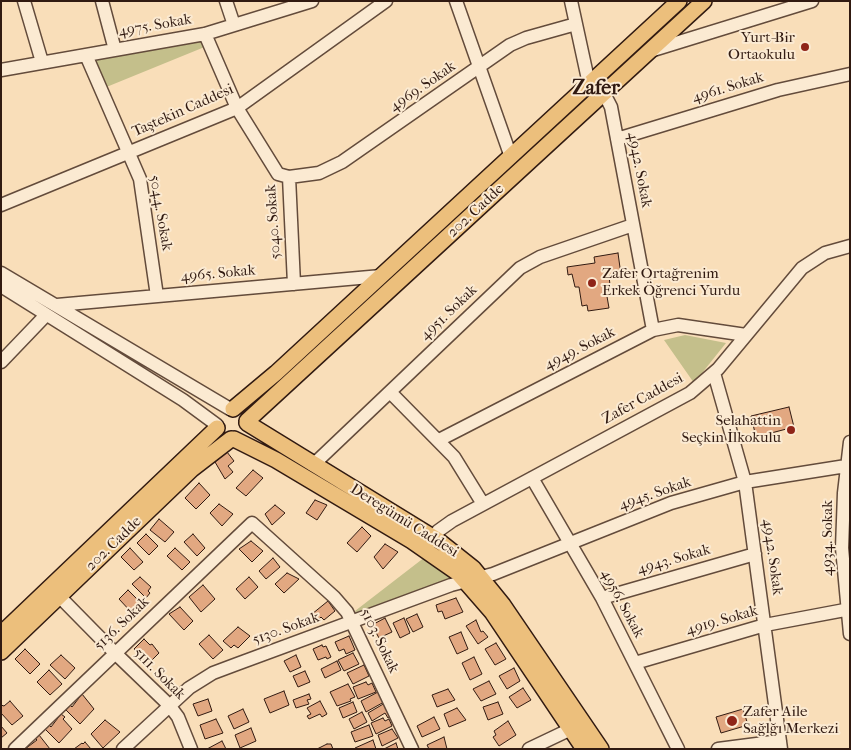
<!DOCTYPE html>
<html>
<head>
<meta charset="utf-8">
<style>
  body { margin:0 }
  #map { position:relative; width:851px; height:750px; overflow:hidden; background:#f9deb9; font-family:"IM FELL French Canon",serif }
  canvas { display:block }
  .frame { position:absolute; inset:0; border:2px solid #311a11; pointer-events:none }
</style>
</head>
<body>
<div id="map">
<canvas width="851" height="750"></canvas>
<div class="frame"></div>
</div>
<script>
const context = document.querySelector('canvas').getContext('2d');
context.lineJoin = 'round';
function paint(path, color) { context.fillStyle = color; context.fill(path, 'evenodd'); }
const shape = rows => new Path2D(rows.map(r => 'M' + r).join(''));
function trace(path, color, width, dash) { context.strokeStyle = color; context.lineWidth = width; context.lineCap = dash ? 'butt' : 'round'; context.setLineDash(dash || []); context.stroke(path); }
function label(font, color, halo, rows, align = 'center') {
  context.font = font + ' "IM FELL French Canon",serif'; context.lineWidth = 4; context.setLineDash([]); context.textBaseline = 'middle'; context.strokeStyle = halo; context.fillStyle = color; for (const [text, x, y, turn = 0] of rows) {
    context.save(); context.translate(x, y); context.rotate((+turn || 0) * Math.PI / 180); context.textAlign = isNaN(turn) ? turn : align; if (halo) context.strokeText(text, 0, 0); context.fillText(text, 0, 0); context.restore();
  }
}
const green = shape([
  [204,36,207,46,104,88,91,60],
  [685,335,726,343,694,383,664,340],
  [425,557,447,572,452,578,358,616,355,611]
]);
const building = shape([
  [618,253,621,275,609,276,610,285,605,285,609,308,588,311,587,305,582,306,579,287,575,287,572,274,568,275,567,267,595,263,594,257,618,253],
  [789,407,794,427,756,437,751,416,789,407],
  [227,452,234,461,228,466,233,472,225,479,215,462,227,452],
  [253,470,263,478,246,496,236,488,253,470],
  [199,483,210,495,196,509,185,498,199,483],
  [315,500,327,505,317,520,306,513,315,500],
  [219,504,233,514,222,526,210,513,219,504],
  [275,505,285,513,272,525,265,514,275,505],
  [159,519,174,532,165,542,150,530,159,519],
  [362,527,371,536,357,552,347,543,362,527],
  [146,534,158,546,149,555,137,543,146,534],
  [193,534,205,548,197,556,184,542,193,534],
  [251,541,263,551,252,562,239,549,251,541],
  [385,544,398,552,383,569,374,557,385,544],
  [130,548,143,562,134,570,121,557,130,548],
  [175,548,190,562,182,570,167,556,175,548],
  [273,558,280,567,266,579,259,571,273,558],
  [287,573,299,579,284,593,275,584,287,573],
  [140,577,151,587,148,591,150,593,146,598,132,584,140,577],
  [249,577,258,587,245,599,236,589,249,577],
  [203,585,215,599,201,612,189,597,203,585],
  [128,590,142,604,132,613,119,599,128,590],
  [456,598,463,612,445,619,442,611,438,612,436,605,456,598],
  [328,601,335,611,324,620,321,617,317,621,312,614,328,601],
  [180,607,193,621,184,630,169,614,180,607],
  [417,614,423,627,413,632,406,619,417,614],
  [385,618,392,632,379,638,372,625,385,618],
  [404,618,410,633,400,638,393,623,404,618],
  [476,620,481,632,483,631,488,637,478,644,466,626,476,620],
  [238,627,250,636,238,648,234,645,231,648,223,641,238,627],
  [461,632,468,649,457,654,449,637,461,632],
  [209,635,223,650,213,659,199,644,209,635],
  [349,636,355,650,346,654,344,649,339,651,335,642,349,636],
  [144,639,150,645,152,644,159,653,148,664,134,649,144,639],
  [496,643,506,659,495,665,485,649,496,643],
  [322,645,323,647,326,646,331,657,327,659,326,657,318,660,313,649,322,645],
  [25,649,40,664,30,674,15,659,25,649],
  [353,653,359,664,344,671,338,660,353,653],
  [61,655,75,668,65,679,50,665,61,655],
  [296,655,301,667,290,672,284,661,296,655],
  [474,657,482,674,470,680,462,663,474,657],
  [337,661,341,670,325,678,321,669,337,661],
  [364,665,369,676,353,684,347,673,364,665],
  [514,668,520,681,507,689,499,676,514,668],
  [49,670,62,684,50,695,37,682,49,670],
  [305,671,310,682,298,687,293,676,305,671],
  [489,681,496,694,481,701,473,689,489,681],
  [366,682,368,685,372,683,376,692,358,699,353,687,366,682],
  [348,684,355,697,350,699,351,701,337,706,330,692,348,684],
  [523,688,531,700,517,708,509,697,523,688],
  [448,689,455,700,437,707,432,695,448,689],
  [284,691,289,705,270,713,264,699,284,691],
  [378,692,384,702,366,712,361,701,378,692],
  [82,694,94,709,80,724,66,710,70,705,72,707,82,694],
  [309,694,311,699,307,700,309,704,296,708,293,700,309,694],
  [208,699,212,711,198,716,193,704,208,699],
  [10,701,23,716,12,725,1,713,1,705,4,706,10,701],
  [320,701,327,714,322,717,320,714,309,719,307,716,311,714,307,708,320,701],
  [353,702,357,712,343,718,339,708,353,702],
  [498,702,503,714,488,720,483,707,498,702],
  [385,703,393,716,388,718,385,713,372,721,368,713,385,703],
  [457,708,466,720,449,727,444,714,457,708],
  [243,709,249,722,234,729,228,716,243,709],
  [743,709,748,725,721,733,716,717,743,709],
  [362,712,367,722,354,729,349,719,362,712],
  [61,714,65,717,63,719,72,729,59,743,45,729,49,725,51,727,61,714],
  [434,717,440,729,422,737,417,726,434,717],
  [383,718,385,721,389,719,392,726,376,734,371,723,383,718],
  [216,719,223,733,205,739,200,725,216,719],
  [105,720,120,732,103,748,91,734,105,720],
  [508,721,516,735,499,746,493,737,496,735,494,731,508,721],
  [369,725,373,736,355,742,351,732,369,725],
  [1,726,7,733,1,738,1,726],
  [251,728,256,741,240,748,235,735,251,728],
  [392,729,398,738,382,746,378,735,392,729],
  [39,735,50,749,25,749,37,740,35,738,39,735],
  [444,737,447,749,429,749,427,745,444,737],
  [373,740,376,749,356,749,355,748,373,740],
  [222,741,226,749,207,749,222,741],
  [85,742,91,749,74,749,82,743,83,744,85,742],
  [396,743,398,749,384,749,396,743],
  [327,744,331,744,333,749,317,749,327,744]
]);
const minor = shape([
  [24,1,42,62],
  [102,1,115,50],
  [226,1,234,25],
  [456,1,511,157],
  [571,1,589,84],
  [205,34,237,108,278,174,289,177,294,284],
  [650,51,812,1],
  [86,55,140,179,157,296],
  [1,70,205,34,312,1],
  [596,78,611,107,653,330],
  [617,139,778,90,850,74],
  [289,177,319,173,342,162,510,45,526,38,576,24],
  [1,205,237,108,386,1],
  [1,273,230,409],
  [1,286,183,400,217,425],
  [57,305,381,276],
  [1,362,46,315],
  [714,373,745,482,781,749],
  [390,392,454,457,483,504],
  [439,440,653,330,678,325,746,335],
  [850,442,844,493,842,548,850,634],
  [313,465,520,268,540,257,633,225],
  [532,478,602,598,678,749],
  [428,545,438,531,452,521,690,393,718,369,802,268,825,253,850,246],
  [54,591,115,653,169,705,178,717,191,749],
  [602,598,755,554],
  [635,663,765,625,850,609],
  [15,749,252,523,334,597,347,612,412,749],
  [123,749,189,688,213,673,237,664,451,585,493,574,671,503,745,482,846,466],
  [529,749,571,729],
  [718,749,780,741]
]);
const major = shape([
  [233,409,276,373,679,1],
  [247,421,704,1],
  [247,423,439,541,473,568,503,605,601,749],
  [234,439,276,460,412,541,458,573,492,612,584,749],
  [1,634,217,428],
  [1,652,192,469,231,439]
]);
const markers = [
  [805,47,5,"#8f2418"],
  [592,283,5,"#8f2418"],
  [791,430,5,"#8f2418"],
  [732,721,6,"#8f2418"]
];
const streetNames = [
  ["4975. Sokak",155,26,-10],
  ["4969. Sokak",423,87,-35],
  ["4961. Sokak",728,88,-17],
  ["Taştekin Caddesi",183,111,-24],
  ["4942. Sokak",639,170,79],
  ["202. Cadde",476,211,-43],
  ["5044. Sokak",160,213,80],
  ["5040. Sokak",274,222,-94],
  ["4965. Sokak",218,274,-5],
  ["4951. Sokak",449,313,-44],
  ["4949. Sokak",580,349,-27],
  ["Zafer Caddesi",643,399,-29],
  ["4945. Sokak",655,494,-19],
  ["Deregümü Caddesi",404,521,32],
  ["4934. Sokak",828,538,-90],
  ["202. Cadde",114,544,-44],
  ["4942. Sokak",772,557,82],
  ["4943. Sokak",674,560,-16],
  ["4956. Sokak",622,604,62],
  ["4919. Sokak",722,621,-16],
  ["5136. Sokak",122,624,-44],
  ["5130. Sokak",286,629,-20],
  ["5103. Sokak",379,641,64],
  ["5111. Sokak",159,674,45]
];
const poiNames = [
  ["Yurt-Bir",795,38],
  ["Ortaokulu",795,55],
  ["Zafer Ortağrenim",602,274,"left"],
  ["Erkek Öğrenci Yurdu",602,291,"left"],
  ["Selahattin",781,421],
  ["Seçkin İlkokulu",781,438],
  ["Zafer Aile",743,712,"left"],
  ["Sağlğı Merkezi",743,729,"left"]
];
const districtNames = [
  ["Zafer",596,89]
];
paint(green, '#c4bf8b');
paint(building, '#e2a881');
trace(building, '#311a11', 1);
trace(minor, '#634b3b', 15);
trace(major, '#311a11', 18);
trace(minor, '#fbead2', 12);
trace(major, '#ecbf7c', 15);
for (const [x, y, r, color] of markers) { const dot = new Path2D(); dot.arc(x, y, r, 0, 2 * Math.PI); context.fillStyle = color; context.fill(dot); trace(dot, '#fbead2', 2); }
label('15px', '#311a11', '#fbead2', streetNames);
label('15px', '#311a11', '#fbead2', poiNames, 'right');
label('bold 20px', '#311a11', '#fbead2', districtNames);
</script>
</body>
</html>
